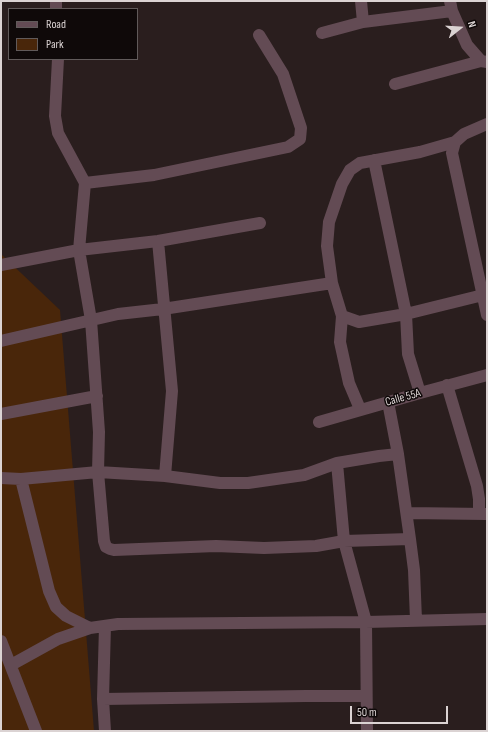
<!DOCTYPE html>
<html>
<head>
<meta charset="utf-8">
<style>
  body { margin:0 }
  #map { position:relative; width:488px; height:732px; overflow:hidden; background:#2a1e1e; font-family:"Sofia Sans Condensed",sans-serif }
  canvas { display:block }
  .frame { position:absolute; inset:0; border:2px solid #dbd3d3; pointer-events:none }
  .legend { position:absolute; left:8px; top:8px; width:130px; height:52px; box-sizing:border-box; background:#0f0909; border:1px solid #615a5a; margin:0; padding:5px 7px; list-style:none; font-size:12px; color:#dbd3d3 }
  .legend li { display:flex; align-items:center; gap:8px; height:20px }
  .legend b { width:20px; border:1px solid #615a5a }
  .north { position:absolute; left:440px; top:8px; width:40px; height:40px; -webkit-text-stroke:3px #0f0909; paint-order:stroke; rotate:73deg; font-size:11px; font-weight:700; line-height:16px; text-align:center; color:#dbd3d3 }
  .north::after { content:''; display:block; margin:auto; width:14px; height:18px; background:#dbd3d3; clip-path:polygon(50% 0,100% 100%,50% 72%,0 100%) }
  .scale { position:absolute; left:350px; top:706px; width:98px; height:18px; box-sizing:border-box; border:2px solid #dbd3d3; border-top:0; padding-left:5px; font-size:12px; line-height:14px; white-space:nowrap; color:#dbd3d3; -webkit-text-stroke:3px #0f0909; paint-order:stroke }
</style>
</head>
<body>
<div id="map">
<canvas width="488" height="732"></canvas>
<div class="frame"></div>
<ul class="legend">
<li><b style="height:5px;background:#634b54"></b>Road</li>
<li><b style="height:11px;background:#49260a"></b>Park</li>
</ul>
<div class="north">N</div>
<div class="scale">50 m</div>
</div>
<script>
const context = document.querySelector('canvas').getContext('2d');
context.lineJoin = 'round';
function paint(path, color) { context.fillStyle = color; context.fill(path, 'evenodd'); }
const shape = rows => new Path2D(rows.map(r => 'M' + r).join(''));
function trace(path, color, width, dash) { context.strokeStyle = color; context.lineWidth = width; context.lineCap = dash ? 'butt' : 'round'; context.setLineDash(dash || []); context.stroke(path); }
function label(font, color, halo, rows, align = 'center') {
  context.font = font + ' "Sofia Sans Condensed",sans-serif'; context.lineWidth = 3; context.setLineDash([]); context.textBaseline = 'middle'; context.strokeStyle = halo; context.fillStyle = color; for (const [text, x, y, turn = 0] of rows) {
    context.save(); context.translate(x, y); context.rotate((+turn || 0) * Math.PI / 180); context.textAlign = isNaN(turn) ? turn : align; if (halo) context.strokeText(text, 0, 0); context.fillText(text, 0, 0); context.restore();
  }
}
const green = shape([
  [1,254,60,310,94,731,1,731]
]);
const minor = shape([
  [56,1,56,9],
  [361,1,363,22],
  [450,1,452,11,467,45,481,61],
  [322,33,363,22,452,11],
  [58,59,55,116,58,133,85,183],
  [395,84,481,61,487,62],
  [487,124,464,134,455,142,452,153,487,315],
  [374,160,406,314,408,354,420,393],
  [158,241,172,391,165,476],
  [1,265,79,250,158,241,260,223],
  [332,283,327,246,329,222,342,184,350,170,360,163,420,152,455,142],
  [342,316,340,342,349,383,360,409],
  [1,341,118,314,163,309,332,283,342,316,359,322,406,314,483,295],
  [447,385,477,486,479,499,479,514],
  [388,402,398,454],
  [1,414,97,396],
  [319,422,420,393,487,375],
  [337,463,344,541,366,622,367,731],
  [1,478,21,479,98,472,99,432,91,320,79,250,85,183,154,175,288,147,300,139,301,128,283,74,259,35],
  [21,479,49,591,56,607,66,616,90,628],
  [407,513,486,514],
  [410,539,344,541,316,546,264,548,216,546,114,550,110,549,106,547,104,541,98,472,165,476,220,483,248,483,304,475,337,463,379,456,398,454,410,539,414,570,416,620],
  [1,641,36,731],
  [11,665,58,639,90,628,118,624,366,622,487,619],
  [103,699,306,696,366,696],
  [105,731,103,699,105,626]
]);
const streetNames = [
  ["Calle 55A",403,398,-16]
];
paint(green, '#49260a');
trace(minor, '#634b54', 12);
label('12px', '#dbd3d3', '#0f0909', streetNames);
</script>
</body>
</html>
